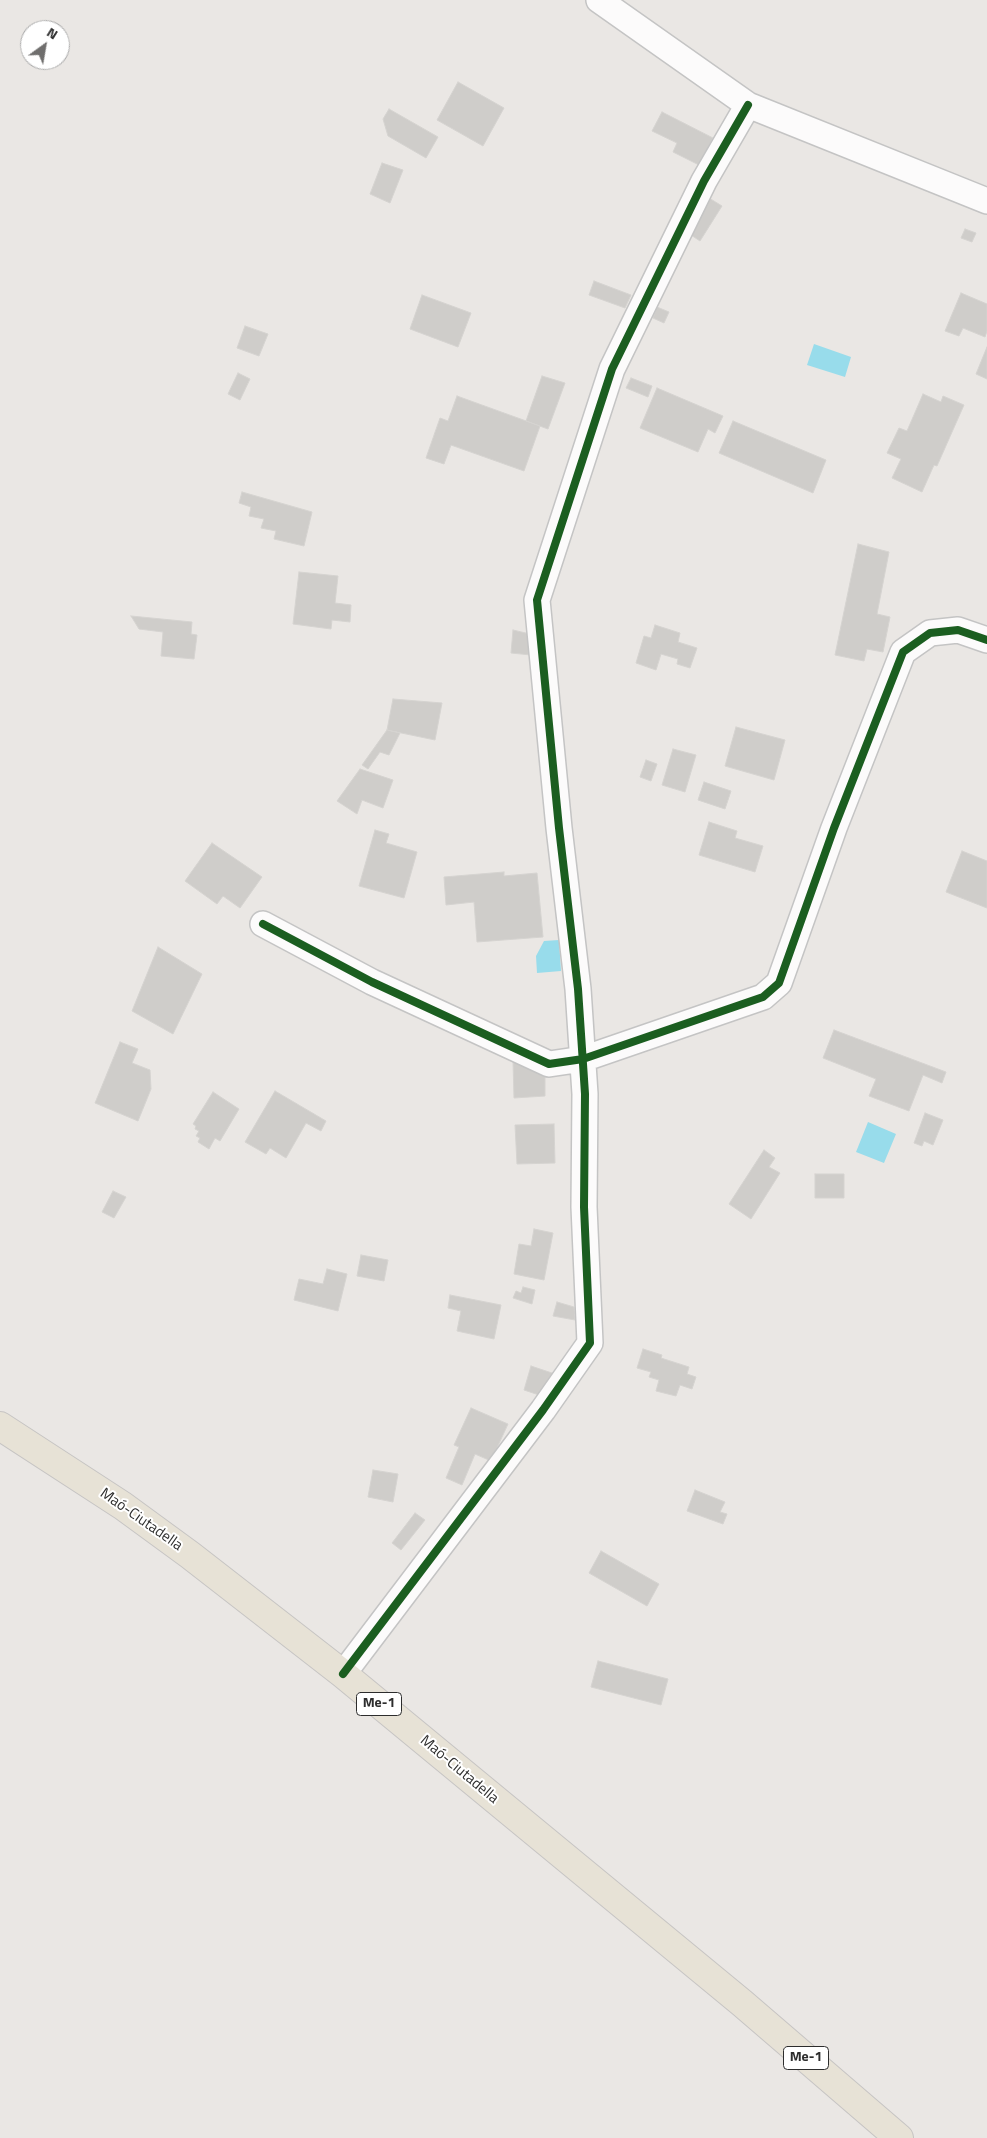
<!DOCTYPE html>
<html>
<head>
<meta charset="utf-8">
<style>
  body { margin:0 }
  #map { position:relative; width:987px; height:2138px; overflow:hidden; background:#eae7e4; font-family:"Titillium Web",sans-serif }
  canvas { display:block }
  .north { position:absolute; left:20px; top:20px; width:50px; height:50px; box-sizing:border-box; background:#fff; border:1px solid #ababab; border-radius:50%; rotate:32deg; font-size:14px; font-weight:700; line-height:20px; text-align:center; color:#2d2d2d }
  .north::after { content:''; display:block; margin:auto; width:18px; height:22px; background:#6f6e6d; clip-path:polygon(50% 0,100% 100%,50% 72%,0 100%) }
</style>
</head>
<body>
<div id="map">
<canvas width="987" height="2138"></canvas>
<div class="north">N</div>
</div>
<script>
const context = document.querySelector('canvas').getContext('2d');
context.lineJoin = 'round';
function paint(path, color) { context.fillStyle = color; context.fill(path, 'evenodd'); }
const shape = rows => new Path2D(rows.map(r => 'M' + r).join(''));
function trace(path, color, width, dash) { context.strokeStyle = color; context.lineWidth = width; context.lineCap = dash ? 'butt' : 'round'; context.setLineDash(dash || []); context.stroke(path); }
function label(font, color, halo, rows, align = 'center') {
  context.font = font + ' "Titillium Web",sans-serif'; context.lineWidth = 4; context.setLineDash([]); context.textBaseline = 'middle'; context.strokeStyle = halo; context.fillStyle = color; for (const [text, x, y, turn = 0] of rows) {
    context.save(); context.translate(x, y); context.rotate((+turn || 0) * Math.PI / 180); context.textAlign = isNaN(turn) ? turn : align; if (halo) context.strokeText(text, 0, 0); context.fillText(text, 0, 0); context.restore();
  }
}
const water = shape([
  [814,344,851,357,845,377,807,365],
  [559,940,561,971,537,973,536,956,544,941],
  [868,1122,896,1134,884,1163,856,1152]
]);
const building = shape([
  [458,82,504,108,483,146,437,120,458,82],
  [389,109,438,137,426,158,388,136,383,119,389,109],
  [662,112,713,138,699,165,673,152,677,143,652,131,662,112],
  [382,163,403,170,390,203,370,194,382,163],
  [709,198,722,206,700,241,688,233,709,198],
  [965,229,976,233,972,242,961,238,965,229],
  [594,281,631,295,625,308,589,295,594,281],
  [961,293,987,304,987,331,985,337,963,328,959,336,945,331,961,293],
  [422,295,471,313,458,347,410,329,422,295],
  [657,307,669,312,664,323,653,318,657,307],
  [245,326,268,334,259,356,237,348,245,326],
  [987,347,987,379,976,374,987,347],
  [238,373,250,379,240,400,228,394,238,373],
  [542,376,565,383,548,429,526,421,542,376],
  [631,378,652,386,648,397,626,388,631,378],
  [657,388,723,416,715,433,708,429,698,452,640,428,657,388],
  [923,394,941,402,943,396,964,405,937,466,934,465,922,492,892,478,901,459,887,453,899,428,907,431,923,394],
  [457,396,540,426,524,471,451,445,444,464,426,458,440,418,448,421,457,396],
  [733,421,826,460,813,493,719,453,733,421],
  [242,492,312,512,304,546,274,539,276,531,261,528,264,519,249,516,251,507,239,503,242,492],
  [858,544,889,552,877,614,890,617,883,652,867,649,864,661,835,655,858,544],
  [299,572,338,576,335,603,351,605,350,622,332,620,331,629,293,624,299,572],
  [131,616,192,622,191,634,197,635,194,659,161,656,163,632,139,629,131,616],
  [655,625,680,633,678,642,697,648,690,668,677,664,678,659,661,654,656,670,636,663,644,636,651,638,655,625],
  [513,630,530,634,531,655,511,653,513,630],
  [393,699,442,703,435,740,387,730,393,699],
  [736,727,785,740,774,780,725,766,736,727],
  [387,730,400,733,389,755,380,752,368,769,362,765,387,730],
  [673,749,696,755,685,792,662,785,673,749],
  [646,760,657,764,651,781,640,777,646,760],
  [360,769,393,780,383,808,362,800,357,814,337,801,360,769],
  [704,782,731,791,725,809,698,800,704,782],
  [709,822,737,831,735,838,763,846,755,872,699,855,709,822],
  [375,830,389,834,386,843,417,852,404,898,359,886,375,830],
  [212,843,262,877,240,908,223,896,217,904,185,881,212,843],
  [962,851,987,861,987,908,946,892,962,851],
  [504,872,504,876,537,873,543,937,477,942,474,902,446,905,444,877,504,872],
  [158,947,202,974,173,1034,132,1011,158,947],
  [834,1030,946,1072,942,1083,923,1075,909,1111,869,1096,876,1079,823,1058,834,1030],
  [120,1042,138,1049,132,1063,150,1070,151,1089,138,1121,95,1103,120,1042],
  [513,1061,545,1075,545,1096,514,1098,513,1061],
  [275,1091,326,1121,321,1131,306,1123,286,1158,270,1148,266,1154,245,1142,275,1091],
  [213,1092,239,1109,220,1141,215,1138,209,1149,198,1142,200,1138,196,1136,199,1131,195,1129,196,1126,193,1124,213,1092],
  [925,1113,943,1120,933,1145,924,1141,922,1146,914,1143,925,1113],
  [554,1124,555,1163,517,1164,515,1125,554,1124],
  [764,1150,775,1158,769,1167,780,1173,751,1219,729,1204,764,1150],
  [815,1174,844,1174,844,1198,815,1198,815,1174],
  [113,1191,126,1197,114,1218,102,1212,113,1191],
  [534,1229,553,1233,544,1280,514,1274,519,1244,531,1246,534,1229],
  [361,1255,388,1260,384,1281,357,1276,361,1255],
  [327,1269,347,1274,338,1311,294,1300,299,1279,323,1284,327,1269],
  [523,1287,535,1290,532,1304,513,1298,516,1291,521,1293,523,1287],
  [450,1295,501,1305,494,1339,457,1331,461,1311,448,1308,450,1295],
  [557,1302,574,1307,575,1320,553,1316,557,1302],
  [643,1349,662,1355,661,1358,689,1367,687,1374,696,1377,692,1389,680,1385,676,1396,656,1391,659,1380,649,1377,651,1372,637,1368,643,1349],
  [531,1366,555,1374,539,1395,524,1390,531,1366],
  [471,1408,508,1424,491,1461,475,1454,462,1485,446,1478,459,1447,454,1445,471,1408],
  [373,1470,398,1474,393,1502,368,1497,373,1470],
  [695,1490,725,1502,720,1512,727,1514,723,1524,687,1511,695,1490],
  [415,1513,425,1520,401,1550,392,1543,415,1513],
  [601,1551,659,1584,647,1606,589,1573,601,1551],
  [598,1661,668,1679,661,1705,591,1687,598,1661]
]);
const minor = shape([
  [599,0,748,105,987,201],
  [263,924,372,982,549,1064,583,1059,763,997,779,983,834,828,903,652,930,633,958,630,987,640],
  [343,1674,543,1410,590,1343,584,1207,585,1094,578,989,559,828,537,600,612,369,704,181,748,105]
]);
const primary = shape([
  [0,1426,123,1506,190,1555,343,1674,742,2003,899,2138]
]);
const cycleway = shape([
  [263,924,372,982,549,1064,583,1059,763,997,779,983,834,828,903,652,930,633,958,630,987,640],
  [343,1674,543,1410,590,1343,584,1207,585,1094,578,989,559,828,537,600,612,369,704,181,748,105]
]);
const shields = [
  [379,1704,45],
  [806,2058,45]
];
const shieldNames = [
  ["Me-1",379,1704],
  ["Me-1",806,2058]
];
const streetNames = [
  ["Maó-Ciutadella",141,1520,35],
  ["Maó-Ciutadella",459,1770,40]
];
paint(water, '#98dceb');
paint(building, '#cfcdca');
trace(building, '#d5d3d0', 1);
trace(minor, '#c4c4c4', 28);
trace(primary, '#c6c4c3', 30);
trace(minor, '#fcfbfb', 25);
trace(primary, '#e7e2d6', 28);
trace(cycleway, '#1b5e20', 8);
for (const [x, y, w] of shields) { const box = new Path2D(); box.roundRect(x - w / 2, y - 11.5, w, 23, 4); context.fillStyle = '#fff'; context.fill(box); trace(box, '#2d2d2d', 1); }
label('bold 14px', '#2d2d2d', null, shieldNames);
label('15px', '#2d2d2d', '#fff', streetNames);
</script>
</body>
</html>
